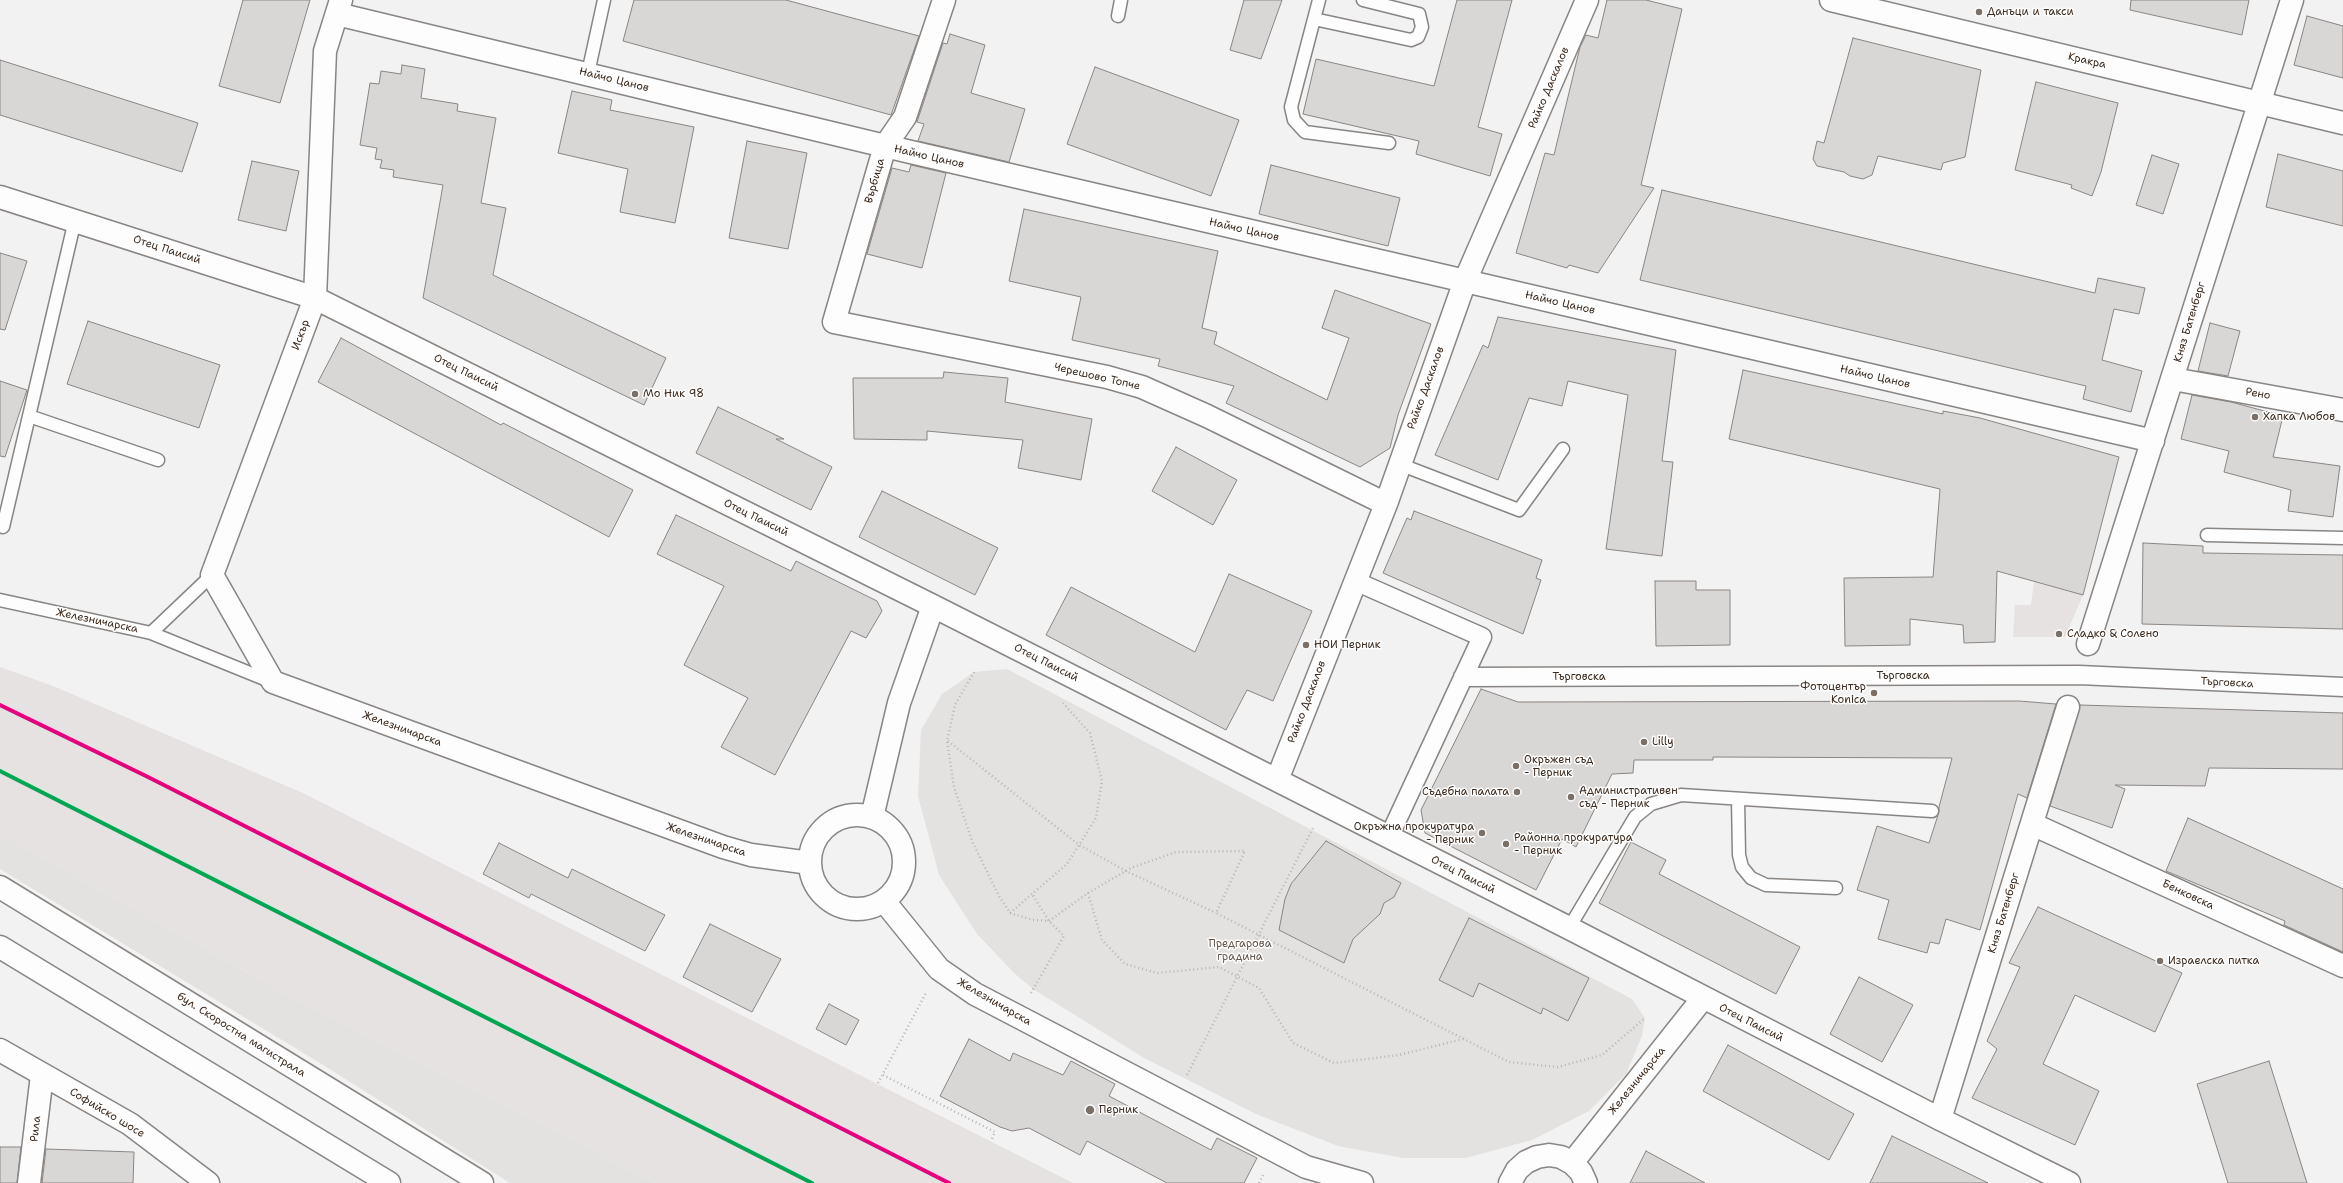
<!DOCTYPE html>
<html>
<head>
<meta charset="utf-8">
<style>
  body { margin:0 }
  canvas { display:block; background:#f3f2f2 }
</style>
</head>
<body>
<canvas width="2343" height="1183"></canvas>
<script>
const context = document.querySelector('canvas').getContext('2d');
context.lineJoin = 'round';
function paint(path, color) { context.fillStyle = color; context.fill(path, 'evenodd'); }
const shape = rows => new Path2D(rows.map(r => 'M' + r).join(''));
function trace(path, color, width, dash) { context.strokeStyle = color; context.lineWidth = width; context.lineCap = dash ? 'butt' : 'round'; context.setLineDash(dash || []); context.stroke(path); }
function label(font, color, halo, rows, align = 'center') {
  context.font = font + ' "Shantell Sans",sans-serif'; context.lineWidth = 3; context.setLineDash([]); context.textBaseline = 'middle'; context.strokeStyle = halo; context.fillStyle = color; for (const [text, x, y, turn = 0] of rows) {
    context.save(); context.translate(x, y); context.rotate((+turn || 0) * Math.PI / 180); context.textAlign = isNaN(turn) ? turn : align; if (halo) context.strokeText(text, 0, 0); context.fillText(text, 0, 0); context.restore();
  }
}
const built = shape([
  [2034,582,2083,595,2065,637,2013,637,2015,605,2031,605],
  [0,667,53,686,305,794,1073,1183,656,1183,288,995,0,834]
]);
const green = shape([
  [1007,669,1632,999,1645,1018,1642,1036,1626,1074,1589,1111,1532,1140,1466,1158,1403,1158,1338,1146,1256,1114,1144,1058,1033,989,1015,974,977,934,939,875,918,796,921,730,942,694,974,672],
  [0,834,288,995,656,1183,510,1183,328,1068,0,869]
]);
const building = shape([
  [243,0,310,0,280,103,219,86,243,0],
  [634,0,786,0,919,36,891,115,623,41,634,0],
  [1244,0,1282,0,1261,59,1230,50,1244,0],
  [1457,0,1512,0,1478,127,1502,134,1490,176,1416,154,1419,141,1303,114,1316,59,1434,86,1457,0],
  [1607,0,1646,0,1682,9,1641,185,1654,188,1598,273,1569,265,1567,268,1516,253,1545,153,1554,155,1580,47,1586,35,1598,38,1607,0],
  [2131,0,2249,0,2242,35,2130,10,2131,0],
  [2307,16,2343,26,2343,78,2294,65,2307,16],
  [950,34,985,45,971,93,1025,109,1009,162,918,141,924,124,917,122,943,43,947,44,950,34],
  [1853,38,1981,70,1965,157,1943,163,1941,170,1878,156,1872,175,1863,179,1850,176,1844,172,1817,166,1813,159,1817,141,1824,143,1853,38],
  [0,60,198,123,182,172,0,115,0,60],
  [402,65,425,69,421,98,458,104,457,111,496,118,481,203,506,208,493,275,666,358,644,405,423,298,443,185,393,177,394,170,380,168,382,160,375,159,377,148,360,145,370,83,379,84,381,71,401,74,402,65],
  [1095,67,1239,120,1211,196,1067,144,1095,67],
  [2036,82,2118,103,2101,172,2092,196,2071,188,2072,185,2015,170,2036,82],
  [572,91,612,100,610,110,694,127,675,223,620,212,628,169,558,153,572,91],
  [747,141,807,153,788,249,729,238,747,141],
  [2278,154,2343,171,2343,226,2266,207,2278,154],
  [2152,155,2179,164,2163,214,2136,205,2152,155],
  [252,161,299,171,286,231,238,220,252,161],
  [911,165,946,173,922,268,867,254,892,168,909,172,911,165],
  [1271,165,1400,198,1388,246,1259,214,1271,165],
  [1662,190,2095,293,2098,278,2145,288,2139,314,2114,309,2102,360,2142,371,2131,412,2083,399,2086,386,1640,280,1662,190],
  [1024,209,1218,251,1202,328,1217,332,1214,344,1327,400,1349,338,1322,328,1335,290,1431,324,1398,415,1390,448,1360,467,1226,403,1234,386,1158,366,1160,359,1072,340,1081,297,1009,281,1024,209],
  [0,253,27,261,5,330,0,329,0,253],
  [1498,317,1676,350,1662,461,1673,462,1662,556,1606,549,1628,395,1568,381,1562,406,1529,398,1498,480,1435,455,1483,345,1488,348,1498,317],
  [88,321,220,365,199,428,67,384,88,321],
  [2210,323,2240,331,2228,376,2198,371,2210,323],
  [341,338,501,425,503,423,633,490,609,537,318,382,341,338],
  [1743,370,1943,414,1943,411,1980,418,2119,457,2083,595,1997,571,1995,642,1964,643,1963,625,1910,619,1910,645,1845,646,1844,578,1933,577,1940,489,1729,439,1743,370],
  [944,372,1008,378,1005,402,1092,419,1081,480,1018,468,1023,440,927,431,927,440,854,439,853,378,943,378,944,372],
  [0,381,27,390,5,457,0,456,0,381],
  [2192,395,2231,402,2283,416,2273,457,2340,466,2333,517,2288,511,2291,490,2224,472,2229,451,2181,439,2192,395],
  [718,407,784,439,776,439,832,467,811,510,696,453,718,407],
  [1176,447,1237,480,1213,525,1152,491,1176,447],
  [882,491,998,548,975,595,859,537,882,491],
  [1414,511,1542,560,1536,578,1541,580,1523,634,1383,573,1407,518,1411,520,1414,511],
  [676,515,791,571,796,561,877,601,882,611,866,638,851,631,775,775,721,747,748,698,684,665,724,586,657,554,676,515],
  [2143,543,2203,546,2203,553,2343,555,2343,629,2142,624,2143,543],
  [1229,574,1312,611,1273,701,1247,690,1226,730,1046,635,1071,587,1195,652,1229,574],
  [1655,581,1696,581,1696,590,1730,590,1730,645,1656,646,1655,581],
  [1481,689,1518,702,2019,701,2056,704,2027,798,2018,794,1980,930,1946,919,1939,944,1930,942,1927,953,1878,939,1889,900,1857,890,1877,826,1929,843,1939,812,1939,807,1952,758,1713,757,1713,760,1634,760,1633,773,1612,774,1576,847,1562,839,1536,890,1425,833,1421,810,1481,689],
  [2080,705,2343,713,2343,769,2209,768,2205,786,2115,785,2125,789,2112,828,2050,806,2080,705],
  [2188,818,2343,889,2343,952,2284,925,2285,921,2166,871,2188,818],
  [1326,841,1401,883,1394,897,1384,903,1380,914,1353,939,1344,963,1279,930,1285,899,1291,884,1326,841],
  [1631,842,1666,860,1659,874,1800,947,1776,994,1599,903,1631,842],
  [499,843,568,878,572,869,665,915,645,951,531,894,529,898,483,874,499,843],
  [2038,907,2182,973,2155,1032,2075,995,2043,1064,2099,1091,2075,1145,1972,1098,1997,1049,1987,1041,2020,967,2009,963,2038,907],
  [1469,918,1589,978,1568,1021,1543,1008,1541,1014,1479,983,1473,997,1439,980,1469,918],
  [710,924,781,959,752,1012,683,977,710,924],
  [1859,977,1913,1005,1882,1062,1830,1034,1859,977],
  [829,1004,859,1020,846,1045,816,1029,829,1004],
  [969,1039,1010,1061,1013,1053,1063,1075,1071,1061,1115,1084,1109,1096,1211,1150,1217,1138,1257,1158,1244,1183,1167,1183,1087,1141,1080,1155,1029,1128,1012,1131,1000,1127,940,1096,969,1039],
  [1728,1045,1854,1114,1829,1160,1703,1091,1728,1045],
  [2269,1061,2307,1183,2228,1183,2197,1084,2269,1061],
  [1892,1136,1988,1183,1870,1183,1892,1136],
  [0,1147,21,1147,17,1183,0,1183,0,1147],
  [46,1149,134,1152,133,1183,42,1183,46,1149],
  [1646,1151,1705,1183,1630,1183,1646,1151]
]);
const path = shape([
  [974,672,955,705,947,741,954,787,972,841,999,896,1010,913,1033,920,1049,921,1088,893,1131,868,1176,852,1245,851,1216,913,1509,1062,1558,1067,1602,1055,1645,1018],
  [948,741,1079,845,1126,871,1216,913],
  [1088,893,1102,940,1125,964,1157,973,1219,967,1259,988,1293,1043,1334,1063,1399,1055,1463,1039],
  [1010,913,1067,864,1096,818,1102,781,1090,733,1063,703],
  [1031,993,1064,936,1049,921,1032,894],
  [883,1075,995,1132,991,1141],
  [1187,1075,1313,828],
  [878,1083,926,993],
  [1259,1183,1263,1175]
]);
const service = shape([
  [1319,0,1291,107,1294,120,1305,132,1389,143],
  [1118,16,1121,0],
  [1314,19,1411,40,1418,37,1422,27,1419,14,1363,0],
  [588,73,604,0],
  [29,416,158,460],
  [1399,464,1519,510,1563,449],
  [3,527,75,220],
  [2207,535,2343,538],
  [0,600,151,633,272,682],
  [151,633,212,575],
  [1738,799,1739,855,1742,867,1751,878,1766,885,1836,888],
  [1569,928,1635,817,1651,804,1681,795,1932,811]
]);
const pedestrian = shape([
  [1355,581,1482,637,1389,837],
  [1463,677,2079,675,2343,687]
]);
const minor = shape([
  [341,0,325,51,315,298,212,575,273,682,723,847,751,855,810,863],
  [944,0,905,117,885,146,834,322,1107,377,1142,387,1207,416,1386,504],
  [1831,0,2343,123],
  [337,14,885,146,2153,441],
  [0,197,315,298,933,606,1569,928,1940,1119,2069,1183],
  [2173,379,2343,410],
  [2088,644,2292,0],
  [1277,780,1386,504,1465,281,1587,0],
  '810 862a47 47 0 1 1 94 0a47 47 0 1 1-94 0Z',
  [872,817,899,703,933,606],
  [2032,824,2343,966],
  [884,901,939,969,975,994,1306,1167,1362,1183],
  [1940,1119,2068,707],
  [1572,1163,1703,998],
  [29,1183,42,1075],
  [1510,1183,1517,1170,1526,1162,1537,1157,1549,1155,1561,1157,1572,1163,1581,1172,1586,1183]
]);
const secondary = shape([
  [0,1050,130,1124,208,1183]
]);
const trunk = shape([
  [0,887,482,1183],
  [0,947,389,1183]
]);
const rail1 = shape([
  [0,705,148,777,949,1183]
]);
const rail2 = shape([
  [0,771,812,1183]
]);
const markers = [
  [1979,12,4,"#7b7068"],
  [635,394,4,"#7b7068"],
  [2255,417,4,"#7b7068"],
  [2059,634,4,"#7b7068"],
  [1306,645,4,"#7b7068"],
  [1874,693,4,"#7b7068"],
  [1644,742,4,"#7b7068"],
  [1516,766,4,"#7b7068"],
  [1517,792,4,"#7b7068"],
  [1571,797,4,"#7b7068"],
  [1482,833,4,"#7b7068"],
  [1506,844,4,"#7b7068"],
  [2160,961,4,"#7b7068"],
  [1090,1110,5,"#7b7068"]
];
const poiNames = [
  ["Данъци и такси",1987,12],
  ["Мо Ник 98",643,394],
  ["Хапка Любов",2263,417],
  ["Сладко & Солено",2067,634],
  ["НОИ Перник",1314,645],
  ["Фотоцентър",1866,687,"right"],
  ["Konica",1866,700,"right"],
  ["Lilly",1652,742],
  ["Окръжен съд",1524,760],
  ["- Перник",1524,773],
  ["Административен",1579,791],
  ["съд - Перник",1579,804],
  ["Съдебна палата",1509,792,"right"],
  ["Окръжна прокуратура",1474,827,"right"],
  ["- Перник",1474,840,"right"],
  ["Районна прокуратура",1514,838],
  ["- Перник",1514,851],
  ["Израелска питка",2168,961],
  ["Перник",1099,1110]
];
const streetNames = [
  ["Кракра",2087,61,13],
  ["Найчо Цанов",614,80,14],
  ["Райко Даскалов",1549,88,-67],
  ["Найчо Цанов",929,157,13],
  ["Върбица",875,181,-74],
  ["Найчо Цанов",1244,230,13],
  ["Отец Паисий",167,250,18],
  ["Найчо Цанов",1560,303,13],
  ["Княз Батенберг",2190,322,-73],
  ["Искър",301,335,-70],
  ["Отец Паисий",466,373,26],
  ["Черешово Топче",1097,377,13],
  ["Найчо Цанов",1875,377,13],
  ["Райко Даскалов",1426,388,-70],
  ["Рено",2258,394,10],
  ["Отец Паисий",756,518,26],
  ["Железничарска",97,621,12],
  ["Отец Паисий",1046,663,27],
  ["Търговска",1903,676],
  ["Търговска",1579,677],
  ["Търговска",2227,683,3],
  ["Райко Даскалов",1307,702,-69],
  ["Железничарска",402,729,20],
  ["Железничарска",706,840,19],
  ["Отец Паисий",1463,875,27],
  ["Бенковска",2188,895,25],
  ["Княз Батенберг",2004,913,-73],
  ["Железничарска",994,1002,30],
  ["Отец Паисий",1751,1023,27],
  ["бул. Скоростна магистрала",241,1035,32],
  ["Железничарска",1637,1081,-51],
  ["Софийско шосе",107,1113,31],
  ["Рила",36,1129,-83]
];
const parkNames = [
  ["Предгарова",1240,944],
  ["градина",1240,957]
];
paint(built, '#e5e2e1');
paint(green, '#e4e2e0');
paint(building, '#d9d7d6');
trace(building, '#898582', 1);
trace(service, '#898582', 15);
trace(pedestrian, '#898582', 21);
trace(minor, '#898582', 25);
trace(secondary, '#898582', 25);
trace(trunk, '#898582', 25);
trace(path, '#b8b6b4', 2.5, [1, 3]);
trace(service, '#fdfdfd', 12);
trace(pedestrian, '#fdfdfd', 18);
trace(minor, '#fdfdfd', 22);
trace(secondary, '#fdfdfd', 22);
trace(trunk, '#fdfdfd', 22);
trace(rail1, '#e5007d', 4);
trace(rail2, '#00a651', 4);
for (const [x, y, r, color] of markers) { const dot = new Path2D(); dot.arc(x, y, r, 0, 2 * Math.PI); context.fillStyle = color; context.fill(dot); trace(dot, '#fff', 1.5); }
label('11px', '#3b2a1e', '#fff', poiNames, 'left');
label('11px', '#3b2a1e', '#fff', streetNames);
label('11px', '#62554b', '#fff', parkNames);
</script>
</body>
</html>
